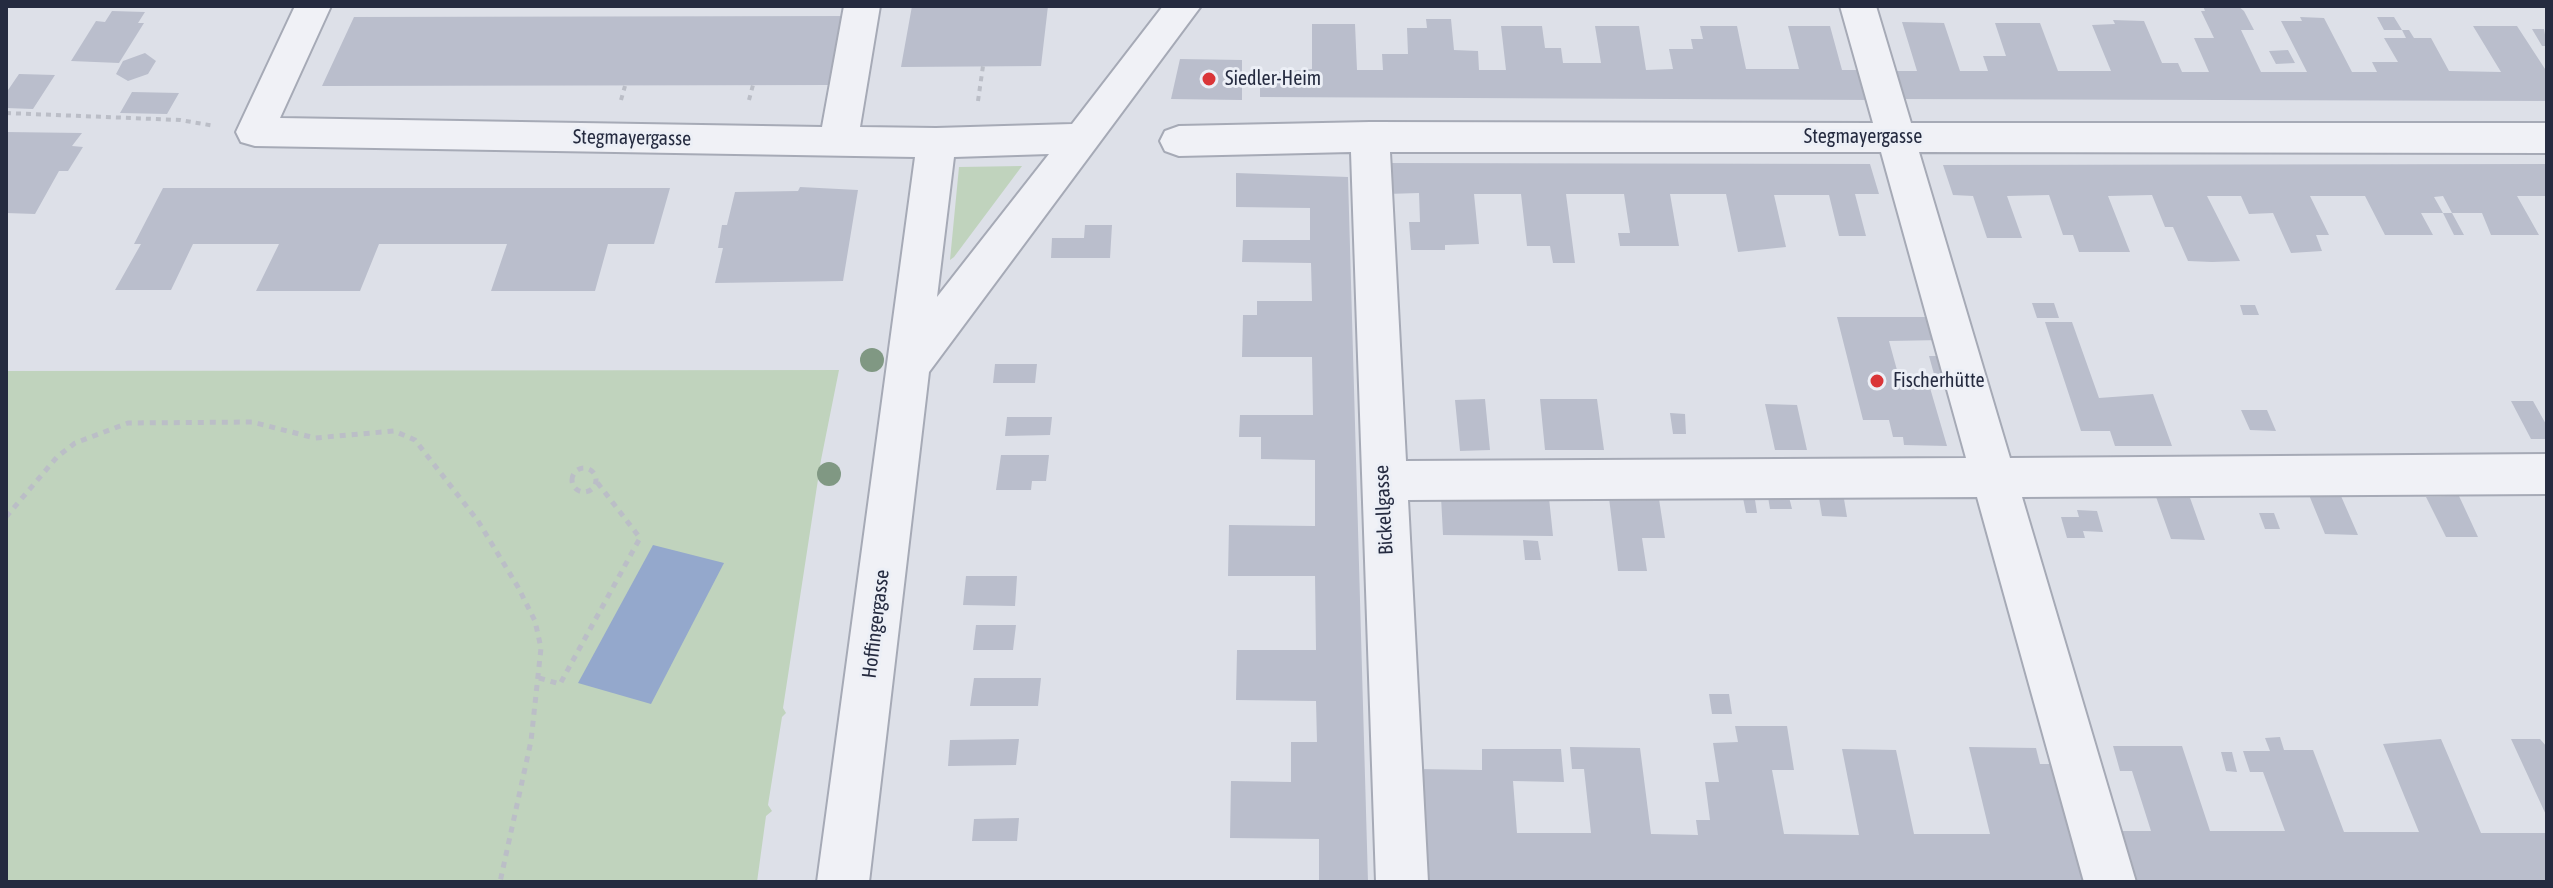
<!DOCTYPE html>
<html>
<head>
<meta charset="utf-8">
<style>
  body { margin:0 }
  #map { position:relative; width:2553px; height:888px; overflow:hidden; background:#dde0e8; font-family:"Asap Condensed",sans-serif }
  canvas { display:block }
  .frame { position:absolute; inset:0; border:8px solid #252b40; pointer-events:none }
</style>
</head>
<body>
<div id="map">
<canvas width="2553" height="888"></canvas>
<div class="frame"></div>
</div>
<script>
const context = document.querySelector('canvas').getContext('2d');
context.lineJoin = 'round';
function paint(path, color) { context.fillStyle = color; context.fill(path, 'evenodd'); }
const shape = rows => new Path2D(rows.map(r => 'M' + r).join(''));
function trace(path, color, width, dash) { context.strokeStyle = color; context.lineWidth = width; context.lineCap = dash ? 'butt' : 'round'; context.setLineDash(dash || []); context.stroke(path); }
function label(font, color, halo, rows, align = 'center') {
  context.font = font + ' "Asap Condensed",sans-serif'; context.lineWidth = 6; context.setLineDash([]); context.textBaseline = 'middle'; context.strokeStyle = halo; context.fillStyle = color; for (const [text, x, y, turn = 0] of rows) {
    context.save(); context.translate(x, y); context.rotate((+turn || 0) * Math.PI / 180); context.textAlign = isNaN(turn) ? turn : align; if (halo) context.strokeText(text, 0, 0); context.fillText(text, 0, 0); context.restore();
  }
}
const green = shape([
  [1022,166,954,257,950,260,959,167],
  [839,370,821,460,783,708,786,713,782,717,768,805,772,811,766,816,757,882,6,882,6,371]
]);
const water = shape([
  [653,545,724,563,651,704,578,683]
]);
const building = shape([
  [912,6,1048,6,1041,66,901,67],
  [2203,6,2238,6,2244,11,2254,30,2241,30,2261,72,2307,72,2281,21,2302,21,2300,17,2324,18,2352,72,2377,72,2372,62,2398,62,2384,38,2406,38,2402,30,2409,30,2414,38,2431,38,2449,71,2501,72,2473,26,2517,26,2547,72,2547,101,1898,99,1889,71,1917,71,1902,22,1944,23,1960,71,1988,71,1983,56,2006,56,1995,23,2040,23,2058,71,2111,71,2092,25,2115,24,2113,20,2144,21,2162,63,2178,63,2182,72,2209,72,2194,38,2214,38,2201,11,2205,11],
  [112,11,145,12,138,23,144,23,119,63,71,61,96,21,105,22],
  [849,16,832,85,322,86,354,17],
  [2377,17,2394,17,2402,30,2384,30],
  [1426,19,1451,19,1454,50,1478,51,1479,70,1506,70,1501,26,1542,26,1545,48,1561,48,1563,63,1601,63,1595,26,1639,26,1646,70,1673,69,1669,49,1693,49,1691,39,1703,39,1700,26,1737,26,1746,69,1799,69,1788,26,1830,26,1842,70,1869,70,1878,100,1260,97,1260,74,1312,69,1312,24,1355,24,1357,70,1383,70,1382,54,1408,54,1407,28,1427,28],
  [2532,29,2544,29,2547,46,2542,46],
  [2288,50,2295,63,2276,64,2269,51],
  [145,53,156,61,148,74,128,81,116,74,123,61],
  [1180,59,1242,60,1242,100,1171,99],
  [19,74,55,75,33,109,6,108,6,93],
  [132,92,179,93,167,114,120,113],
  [6,132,82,133,72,146,83,147,68,171,59,171,35,214,6,213],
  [1386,163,1870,164,1879,194,1855,194,1866,236,1839,236,1829,195,1774,195,1786,247,1738,252,1726,194,1670,194,1679,246,1620,246,1618,233,1630,233,1624,194,1566,194,1575,263,1553,263,1550,246,1527,246,1521,194,1474,194,1479,244,1445,245,1445,250,1411,250,1409,222,1420,222,1419,193,1387,194],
  [2547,164,2547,196,2517,196,2539,235,2491,235,2482,213,2452,213,2443,196,2434,197,2443,213,2452,213,2464,235,2454,235,2443,213,2421,213,2433,235,2385,235,2365,196,2310,196,2329,235,2316,235,2322,251,2291,253,2273,213,2249,214,2241,196,2207,196,2240,261,2212,262,2188,261,2173,227,2165,227,2152,195,2108,196,2130,252,2079,252,2073,235,2063,235,2049,195,2007,196,2022,238,1987,238,1973,196,1953,195,1943,165],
  [1236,173,1348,177,1368,882,1319,882,1319,839,1230,838,1231,781,1291,782,1291,742,1317,742,1316,701,1236,700,1237,650,1316,650,1315,576,1228,576,1229,525,1315,526,1315,460,1261,459,1261,437,1239,437,1240,415,1313,415,1312,357,1242,357,1243,315,1257,315,1257,301,1312,301,1311,263,1242,262,1243,240,1310,240,1310,208,1236,207],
  [800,187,858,190,843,281,715,283,723,248,718,248,722,225,727,225,735,192,798,191],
  [163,188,670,188,654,244,608,244,595,291,491,291,507,244,379,244,360,291,256,291,279,244,193,244,171,290,115,290,141,244,134,244],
  [1085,225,1112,225,1110,258,1051,258,1052,238,1084,238],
  [2032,303,2054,303,2059,318,2037,318],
  [2240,305,2255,305,2259,315,2243,315],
  [1837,317,1935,317,1942,340,1889,341,1900,381,1928,381,1947,446,1904,445,1903,437,1893,437,1889,420,1863,420],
  [2045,322,2072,322,2099,398,2153,394,2172,446,2115,446,2110,431,2081,431],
  [1929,356,1952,356,1949,391,1937,385],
  [995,364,1037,364,1035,383,993,383],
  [1485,399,1490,450,1460,451,1455,400],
  [1540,399,1597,399,1604,450,1545,450],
  [2511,401,2533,401,2547,426,2547,439,2531,439],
  [1765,404,1797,405,1807,450,1775,450],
  [2241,410,2267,410,2276,431,2250,430],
  [1670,413,1685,414,1686,434,1673,434],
  [1007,417,1052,417,1050,435,1005,436],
  [1001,455,1049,455,1046,481,1032,481,1031,490,996,490],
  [1742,493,1754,493,1757,513,1746,513],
  [2155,494,2189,495,2205,540,2171,539],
  [2309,495,2341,496,2358,535,2325,534],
  [2459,496,2478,537,2446,537,2426,497],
  [1441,497,1549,498,1553,536,1443,535],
  [1768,497,1789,497,1792,509,1770,509],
  [1609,498,1659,499,1665,538,1642,538,1647,571,1618,571],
  [1819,498,1844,499,1847,517,1822,516],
  [2077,510,2097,511,2103,532,2083,531,2085,538,2067,538,2061,517,2079,517],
  [2259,513,2274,513,2280,529,2265,529],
  [1523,540,1538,541,1541,560,1525,560],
  [966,576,1017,576,1015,606,963,605],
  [976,625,1016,625,1013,650,973,650],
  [974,678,1041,678,1038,706,970,706],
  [1709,694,1729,694,1732,714,1712,714],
  [1735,726,1787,726,1794,770,1772,770,1784,834,1859,835,1842,749,1896,750,1914,834,1990,834,1969,747,2036,748,2040,764,2069,764,2101,882,1421,882,1416,769,1482,770,1482,749,1561,749,1564,782,1513,781,1517,833,1591,833,1584,769,1572,769,1570,747,1640,748,1651,834,1698,835,1696,820,1710,820,1705,782,1719,782,1713,743,1738,742],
  [2280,737,2284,750,2313,750,2344,832,2419,832,2383,744,2441,739,2481,833,2547,833,2547,882,2129,882,2113,831,2151,831,2132,771,2120,771,2113,746,2182,746,2210,831,2285,831,2263,772,2250,772,2243,751,2270,751,2265,738],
  [1019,739,1016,765,948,766,950,740],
  [2511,739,2540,739,2547,747,2547,817],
  [2221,752,2232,752,2237,772,2226,771],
  [1019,818,1017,841,972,841,974,819]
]);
const pathFar1 = shape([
  [621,100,625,86],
  [749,100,753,85],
  [978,101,983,66],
  [6,113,180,120,215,126]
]);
const path = shape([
  '572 480a12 12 0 1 1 24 0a12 12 0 1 1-24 0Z',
  [6,517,57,457,75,443,128,423,252,422,315,438,394,431,415,440,478,521,518,587,535,621,541,648,531,741,500,882],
  [539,678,560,684,640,538,596,481]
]);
const minor = shape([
  [295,6,331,6,280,118,822,127,844,6,880,6,860,127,936,128,1072,124,1163,6,1201,6,929,372,869,882,817,882,915,157,255,146,241,142,236,132,295,6],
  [1049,154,937,297,954,157,1049,154],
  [1840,6,1876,6,1911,123,2547,123,2547,153,1919,152,2010,458,2547,454,2547,494,2022,497,2136,882,2084,882,1977,497,1408,500,1428,882,1376,882,1351,152,1179,156,1165,151,1160,141,1165,131,1179,126,1370,122,1873,123,1840,6],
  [1390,152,1881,152,1966,458,1406,461,1390,152]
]);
const trees = [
  [872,360],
  [829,474]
];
const markers = [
  [1209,79,8,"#da3538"],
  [1877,381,8,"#da3538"]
];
const poiNames = [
  ["Siedler-Heim",1225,79],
  ["Fischerhütte",1893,381]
];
const streetNames = [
  ["Stegmayergasse",1863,137],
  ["Stegmayergasse",632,138,1],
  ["Bickellgasse",1384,510,-93],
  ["Hoffingergasse",876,624,-83]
];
paint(green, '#c0d3bd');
paint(water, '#94a8cc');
paint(building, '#babecc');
trace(minor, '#a6aab6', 4);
trace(pathFar1, '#bbbec7', 4, [5, 5]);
trace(path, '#bbbec7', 5, [6, 6]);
paint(minor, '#f0f1f6');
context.fillStyle = '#809883';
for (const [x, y] of trees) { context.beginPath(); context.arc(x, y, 12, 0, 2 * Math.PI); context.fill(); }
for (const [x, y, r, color] of markers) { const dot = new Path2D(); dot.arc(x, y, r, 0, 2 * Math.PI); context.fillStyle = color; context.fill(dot); trace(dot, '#eceff6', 3); }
label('20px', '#252b40', '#eceff6', poiNames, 'left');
label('20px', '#252b40', '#eceff6', streetNames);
</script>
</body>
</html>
